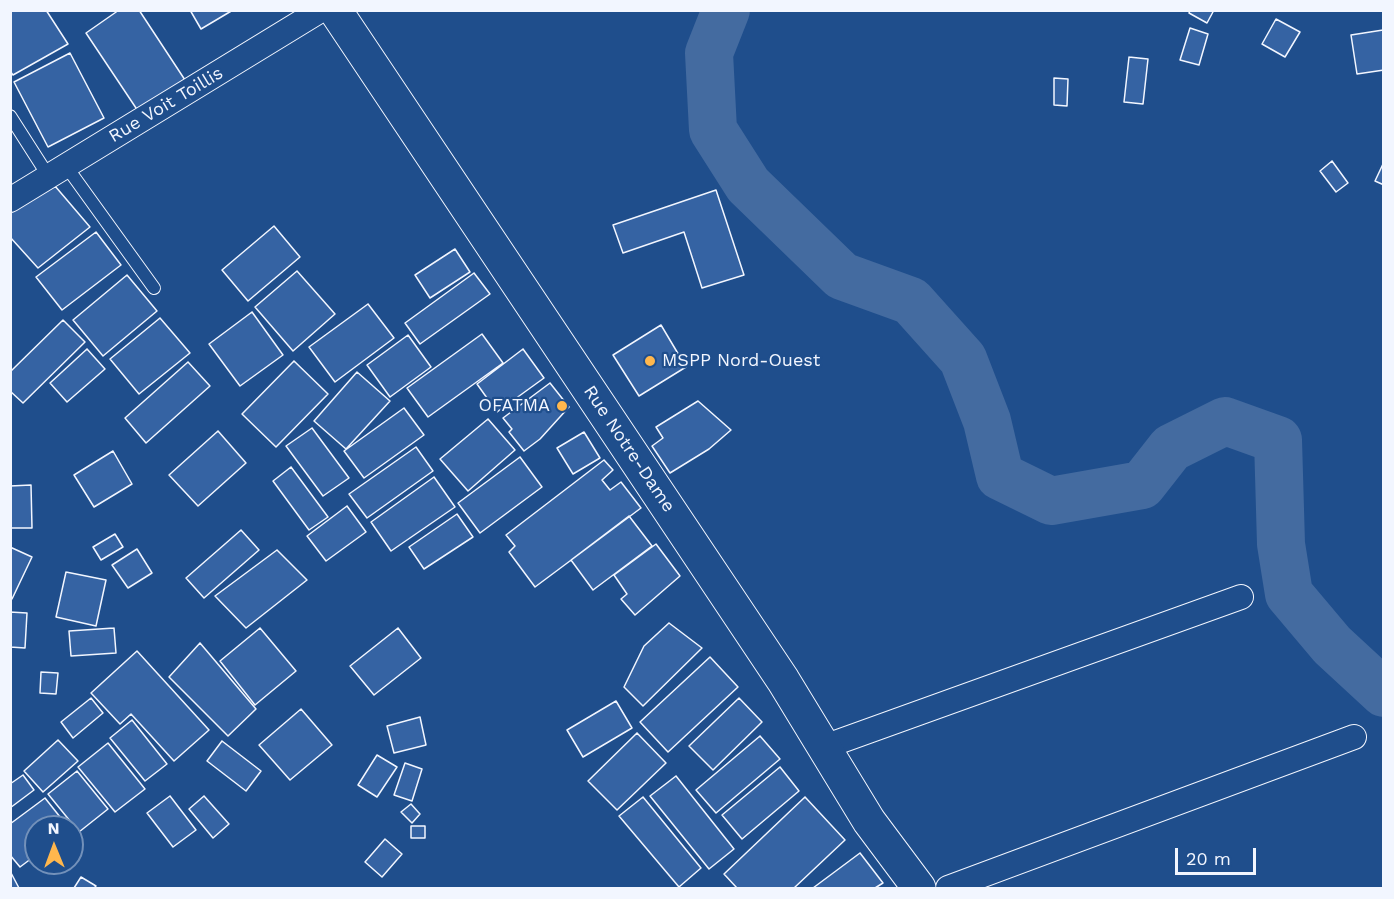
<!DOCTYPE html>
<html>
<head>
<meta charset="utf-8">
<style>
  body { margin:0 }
  #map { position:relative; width:1394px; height:899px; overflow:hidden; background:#1f4e8c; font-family:"Work Sans",sans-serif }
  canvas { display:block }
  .frame { position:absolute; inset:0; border:12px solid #f2f6ff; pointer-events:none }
  .north { position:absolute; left:24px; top:815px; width:60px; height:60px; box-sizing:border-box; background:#1f4e8c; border:2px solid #7391ba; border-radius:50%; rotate:359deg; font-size:16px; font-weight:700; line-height:24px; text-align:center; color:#f2f6ff }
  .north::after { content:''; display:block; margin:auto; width:21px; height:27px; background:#ffb74d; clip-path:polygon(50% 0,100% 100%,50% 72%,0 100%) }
  .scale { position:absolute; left:1175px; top:848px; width:81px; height:27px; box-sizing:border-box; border:3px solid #f2f6ff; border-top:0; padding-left:8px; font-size:18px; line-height:21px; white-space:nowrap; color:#f2f6ff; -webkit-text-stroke:4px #1f4e8c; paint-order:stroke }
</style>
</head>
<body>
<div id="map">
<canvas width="1394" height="899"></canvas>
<div class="frame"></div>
<div class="north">N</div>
<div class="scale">20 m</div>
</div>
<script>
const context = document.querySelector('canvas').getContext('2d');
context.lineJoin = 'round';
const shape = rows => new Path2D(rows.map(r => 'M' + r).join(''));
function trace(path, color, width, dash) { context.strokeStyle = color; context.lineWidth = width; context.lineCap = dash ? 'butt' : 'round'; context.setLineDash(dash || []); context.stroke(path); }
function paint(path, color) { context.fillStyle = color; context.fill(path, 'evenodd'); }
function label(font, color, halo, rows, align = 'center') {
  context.font = font + ' "Work Sans",sans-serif'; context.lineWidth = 4.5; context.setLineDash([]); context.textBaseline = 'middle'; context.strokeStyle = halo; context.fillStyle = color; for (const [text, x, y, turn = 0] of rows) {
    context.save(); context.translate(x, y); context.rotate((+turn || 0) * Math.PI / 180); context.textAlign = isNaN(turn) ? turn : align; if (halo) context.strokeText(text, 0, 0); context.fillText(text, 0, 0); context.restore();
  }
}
const river = shape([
  [726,10,709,53,713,130,748,185,842,276,911,301,963,359,987,421,1000,476,1051,501,1142,485,1171,448,1225,421,1278,440,1281,544,1289,594,1332,645,1384,693]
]);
const building = shape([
  [10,10,46,10,68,44,13,75,10,71,10,10],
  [119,10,139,10,185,80,138,111,86,33,119,10],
  [190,10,233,10,201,29,190,10],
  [1190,10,1214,10,1207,23,1189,13,1190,10],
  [1276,19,1300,32,1285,57,1262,44,1276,19],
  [1190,28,1208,34,1199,65,1180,60,1190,28],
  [1383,30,1384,70,1357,74,1351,35,1383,30],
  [70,53,104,118,48,147,14,82,70,53],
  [1129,57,1148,59,1143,104,1124,102,1129,57],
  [1054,78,1068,79,1067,106,1054,105,1054,78],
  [1332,161,1348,183,1336,192,1320,171,1332,161],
  [1383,164,1384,164,1384,185,1375,181,1383,164],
  [55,186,90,227,38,268,10,237,10,213,55,186],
  [716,190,744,275,702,288,684,232,623,253,613,225,716,190],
  [274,226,300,257,248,301,222,270,274,226],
  [96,232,121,265,62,310,36,277,96,232],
  [455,249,470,272,430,298,415,275,455,249],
  [297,271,335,314,293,351,255,307,297,271],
  [474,273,490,294,420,344,405,323,474,273],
  [127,275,157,311,103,356,73,320,127,275],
  [368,304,394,338,335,382,309,347,368,304],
  [252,312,283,355,240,386,209,344,252,312],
  [160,318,190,353,139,394,110,359,160,318],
  [63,320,85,342,23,403,10,391,10,372,63,320],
  [661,325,686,367,639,396,613,355,661,325],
  [482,334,503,363,428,417,407,388,482,334],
  [408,335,431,367,390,397,367,365,408,335],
  [87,349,105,369,67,402,50,383,87,349],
  [523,349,544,378,497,412,477,384,523,349],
  [294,361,328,394,276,447,242,414,294,361],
  [188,362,210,386,146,443,125,418,188,362],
  [357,372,390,401,346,449,314,421,357,372],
  [550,383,569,407,540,439,524,451,509,432,512,429,503,418,550,383],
  [698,401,731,430,709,449,670,473,652,446,663,438,656,427,698,401],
  [404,408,424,435,364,478,344,451,404,408],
  [488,419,515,450,468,491,440,459,488,419],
  [312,428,349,478,323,496,286,446,312,428],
  [218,431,246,463,198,506,169,475,218,431],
  [584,432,600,458,573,474,557,448,584,432],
  [416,447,433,471,367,518,349,494,416,447],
  [113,451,132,484,94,507,74,475,113,451],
  [520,457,542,487,480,533,458,503,520,457],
  [604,460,613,470,602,480,610,490,621,482,641,508,535,587,509,552,515,546,506,535,604,460],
  [291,467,328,517,309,530,273,481,291,467],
  [434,477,455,507,391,551,371,522,434,477],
  [31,485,32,528,10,528,10,486,31,485],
  [347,506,366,532,326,561,307,536,347,506],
  [457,514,473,537,424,569,409,547,457,514],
  [629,516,652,546,593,590,571,560,629,516],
  [241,530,259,550,204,598,186,578,241,530],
  [115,534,123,547,101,560,93,547,115,534],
  [656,544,680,576,635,615,621,599,627,594,614,575,656,544],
  [10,547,32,557,12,599,10,598,10,547],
  [137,549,152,573,128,588,112,565,137,549],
  [277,550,307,580,246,628,215,596,277,550],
  [66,572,106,580,96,626,56,617,66,572],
  [10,612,27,613,25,648,10,647,10,612],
  [669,623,702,648,643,706,624,687,644,646,669,623],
  [114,628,116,653,71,656,69,631,114,628],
  [260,628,296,671,255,705,220,661,260,628],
  [398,628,421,658,374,695,350,666,398,628],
  [200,643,256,709,228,736,169,677,200,643],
  [137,651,209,730,174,761,131,714,120,724,91,693,137,651],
  [710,657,738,687,668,752,640,722,710,657],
  [41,672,58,673,56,694,40,693,41,672],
  [91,698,103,713,73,738,61,722,91,698],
  [739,698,762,722,713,770,689,746,739,698],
  [616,701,632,728,583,757,567,730,616,701],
  [301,709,332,745,290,780,259,745,301,709],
  [420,717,426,745,394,753,387,726,420,717],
  [132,720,167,764,145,781,110,738,132,720],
  [637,733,666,763,617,810,588,781,637,733],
  [760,736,780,759,716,813,696,790,760,736],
  [58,740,78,761,43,792,24,771,58,740],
  [222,741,261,771,246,791,207,761,222,741],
  [108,743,145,789,115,812,78,767,108,743],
  [377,755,397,767,377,797,358,785,377,755],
  [405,763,422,769,412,801,394,795,405,763],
  [780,767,799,791,742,839,722,815,780,767],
  [77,771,108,809,79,832,48,794,77,771],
  [23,775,34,790,10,808,10,784,23,775],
  [676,776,734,849,709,869,650,796,676,776],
  [170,796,196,830,173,847,147,813,170,796],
  [204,796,229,824,213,838,189,809,204,796],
  [643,797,701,868,679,887,619,816,643,797],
  [805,797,845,840,794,888,737,888,724,874,805,797],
  [45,798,68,827,36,827,36,855,20,867,10,855,10,824,45,798],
  [411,804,420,814,412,823,401,812,411,804],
  [411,826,425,826,425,838,411,838,411,826],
  [385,839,402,854,382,877,365,862,385,839],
  [860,853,883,883,875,888,813,888,860,853],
  [10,871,19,888,10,888,10,871],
  [81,877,96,886,94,888,74,888,81,877]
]);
const lane = shape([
  [10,116,49,177],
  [66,166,154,288]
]);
const street = shape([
  [10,200,321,10],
  [824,747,1241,597],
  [948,888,1354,737]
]);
const secondary = shape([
  [335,10,783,680,869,821,919,888]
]);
const markers = [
  [650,361,6,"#ffb74d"],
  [562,406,6,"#ffb74d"]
];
const streetNames = [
  ["Rue Voit Toillis",166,105,-31],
  ["Rue Notre-Dame",629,449,56]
];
const poiNames = [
  ["MSPP Nord-Ouest",662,361],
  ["OFATMA",550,406,"right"]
];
trace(river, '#446ba0', 48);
paint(building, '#3563a3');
trace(building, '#f2f6ff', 1.5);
trace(lane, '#f2f6ff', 14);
trace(street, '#f2f6ff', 26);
trace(secondary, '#f2f6ff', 35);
trace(lane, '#1f4e8c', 12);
trace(street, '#1f4e8c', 24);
trace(secondary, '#1f4e8c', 33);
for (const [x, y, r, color] of markers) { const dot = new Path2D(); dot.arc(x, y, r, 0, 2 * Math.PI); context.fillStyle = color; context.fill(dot); trace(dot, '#1f4e8c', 2); }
label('18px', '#f2f6ff', '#1f4e8c', streetNames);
label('18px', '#f2f6ff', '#1f4e8c', poiNames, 'left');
</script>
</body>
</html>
